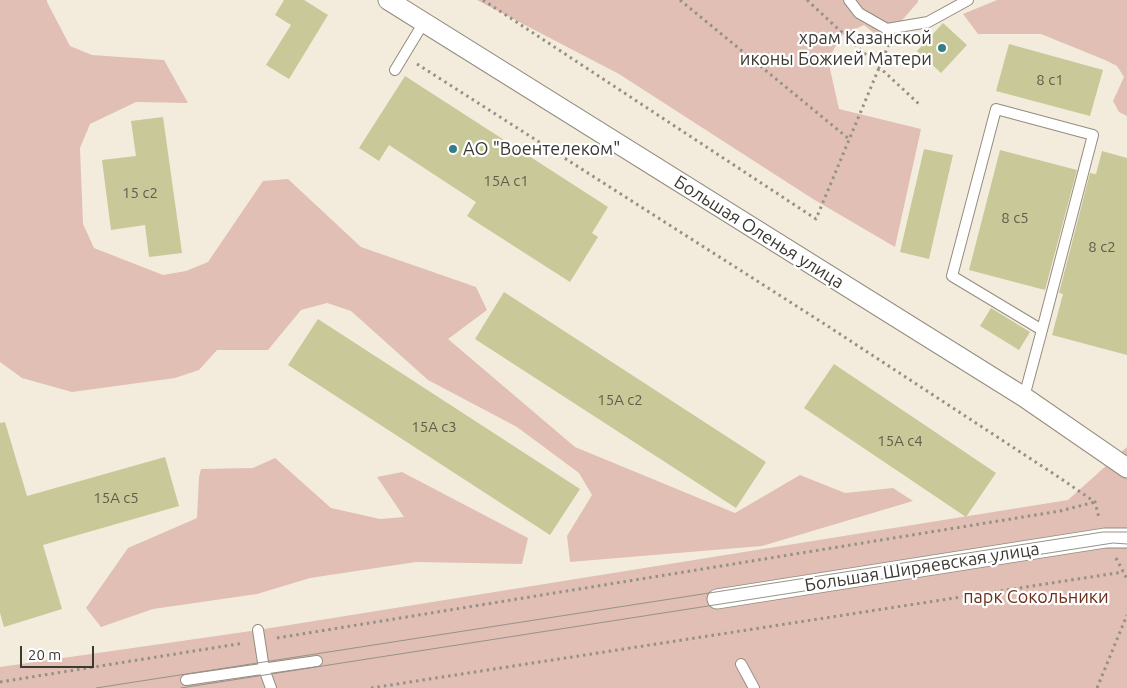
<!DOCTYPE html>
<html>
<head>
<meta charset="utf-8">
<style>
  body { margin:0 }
  #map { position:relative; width:1127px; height:688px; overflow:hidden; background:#f3ecdd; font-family:Ubuntu,sans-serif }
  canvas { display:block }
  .scale { position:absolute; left:20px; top:646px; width:74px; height:22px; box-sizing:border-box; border:2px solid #3c3933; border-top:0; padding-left:6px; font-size:15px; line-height:18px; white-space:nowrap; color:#3c3933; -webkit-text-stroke:4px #fff; paint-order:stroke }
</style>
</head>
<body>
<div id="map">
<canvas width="1127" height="688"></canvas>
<div class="scale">20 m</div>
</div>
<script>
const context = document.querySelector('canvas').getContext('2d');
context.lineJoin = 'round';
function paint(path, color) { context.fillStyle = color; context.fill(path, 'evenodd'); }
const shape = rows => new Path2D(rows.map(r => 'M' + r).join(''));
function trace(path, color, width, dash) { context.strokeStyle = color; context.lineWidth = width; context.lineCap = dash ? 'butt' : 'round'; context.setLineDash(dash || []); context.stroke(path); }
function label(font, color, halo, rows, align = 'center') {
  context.font = font + ' Ubuntu,sans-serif'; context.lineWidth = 4.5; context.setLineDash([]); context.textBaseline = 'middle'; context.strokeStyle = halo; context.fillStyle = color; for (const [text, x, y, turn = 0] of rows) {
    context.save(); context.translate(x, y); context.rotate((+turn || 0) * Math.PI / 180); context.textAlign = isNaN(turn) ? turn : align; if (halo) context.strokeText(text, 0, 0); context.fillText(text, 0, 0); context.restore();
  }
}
const green = shape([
  [0,0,47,0,47,2,70,46,92,55,164,60,188,103,136,102,90,124,80,148,83,224,94,248,163,275,186,271,208,262,263,181,288,179,361,247,476,287,487,310,448,339,575,447,735,513,800,475,845,493,893,488,913,501,762,546,570,562,567,536,592,495,579,473,517,427,428,380,351,311,327,303,301,310,268,350,217,350,199,370,175,378,72,392,22,378,0,362],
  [477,0,918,0,918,2,884,41,864,25,841,36,828,60,839,109,921,129,895,247,813,199,619,74],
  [997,0,1127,0,1127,116,1119,112,1113,101,1124,77,1117,66,1105,60,1041,34,978,34,963,14],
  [1127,447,1127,688,0,688,0,667,258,630,1068,500],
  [275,458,331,508,380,519,404,517,377,477,402,472,528,538,522,564,416,562,310,578,257,594,153,609,101,627,86,608,128,548,197,518,199,477,201,469,253,468]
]);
const building = shape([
  [284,0,304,0,328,15,289,79,266,65,291,25,275,15],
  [943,23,967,45,941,73,917,51],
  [1009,44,1103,70,1090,116,996,91],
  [405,76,608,207,592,233,598,237,570,282,467,216,476,202,389,145,379,161,359,148],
  [163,117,182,253,149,257,145,225,111,230,102,160,136,156,131,121],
  [924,149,953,155,929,259,900,252],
  [1000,150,1077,170,1045,290,969,270],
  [1102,151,1127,158,1127,355,1052,335,1063,294,1059,293,1090,173,1096,174],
  [504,292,766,462,736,508,475,339],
  [991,308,1030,332,1019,350,980,326],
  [318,319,580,489,550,535,288,365],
  [834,364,996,473,966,517,804,408],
  [5,422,27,496,165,457,179,506,43,545,62,609,4,627,0,613,0,423]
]);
const path = shape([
  [483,0,816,219,889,44],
  [680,0,849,139],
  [807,0,920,105],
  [417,64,823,323,1060,478,1095,502,1099,518],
  [1116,558,1127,579],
  [277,638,1060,511,1095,502],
  [0,682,244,643],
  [371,688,1123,572],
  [1097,688,1127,615]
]);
const lane = shape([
  [849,0,859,13,887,29,928,22,968,0],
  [395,70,424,22],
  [1024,397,1042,330,1093,135,996,109,952,276,1042,330],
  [258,630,264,669,271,688],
  [741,664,754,688],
  [186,680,317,661]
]);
const street = shape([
  [388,0,1024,397,1127,468],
  [717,599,1105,538,1127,538]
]);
const tram = shape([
  [96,688,1103,532,1127,532],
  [181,688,1113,543,1127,544]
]);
const markers = [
  [942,48,5,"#357e83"],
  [453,149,5,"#357e83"]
];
const numberNames = [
  ["8 с1",1050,80],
  ["15А с1",506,181],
  ["15 с2",140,193],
  ["8 с5",1015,218],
  ["8 с2",1102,247],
  ["15А с2",620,400],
  ["15А с3",434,427],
  ["15A c4",900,441],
  ["15A с5",116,498]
];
const poiNames = [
  ["храм Казанской",932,38],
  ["иконы Божией Матери",932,59],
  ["АО \"Воентелеком\"",463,149,"left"]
];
const streetNames = [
  ["Большая Оленья улица",759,232,32],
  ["Большая Ширяевская улица",922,567,-9]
];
const parkNames = [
  ["парк Сокольники",1036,597]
];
paint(green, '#e1bfb5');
paint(building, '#c8c898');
trace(lane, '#948d7f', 12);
trace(street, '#948d7f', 21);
trace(path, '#959186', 3, [2.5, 4]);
trace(lane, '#fff', 10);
trace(street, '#fff', 19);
trace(tram, '#979288', 1);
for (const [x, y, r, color] of markers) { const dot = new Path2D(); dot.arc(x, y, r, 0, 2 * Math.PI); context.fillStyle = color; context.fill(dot); trace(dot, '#fff', 2); }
label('15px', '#5f5d4c', null, numberNames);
label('18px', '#3c3933', '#fff', poiNames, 'right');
label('18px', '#3c3933', '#fff', streetNames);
label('18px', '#6d2f1d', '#fff', parkNames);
</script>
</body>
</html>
